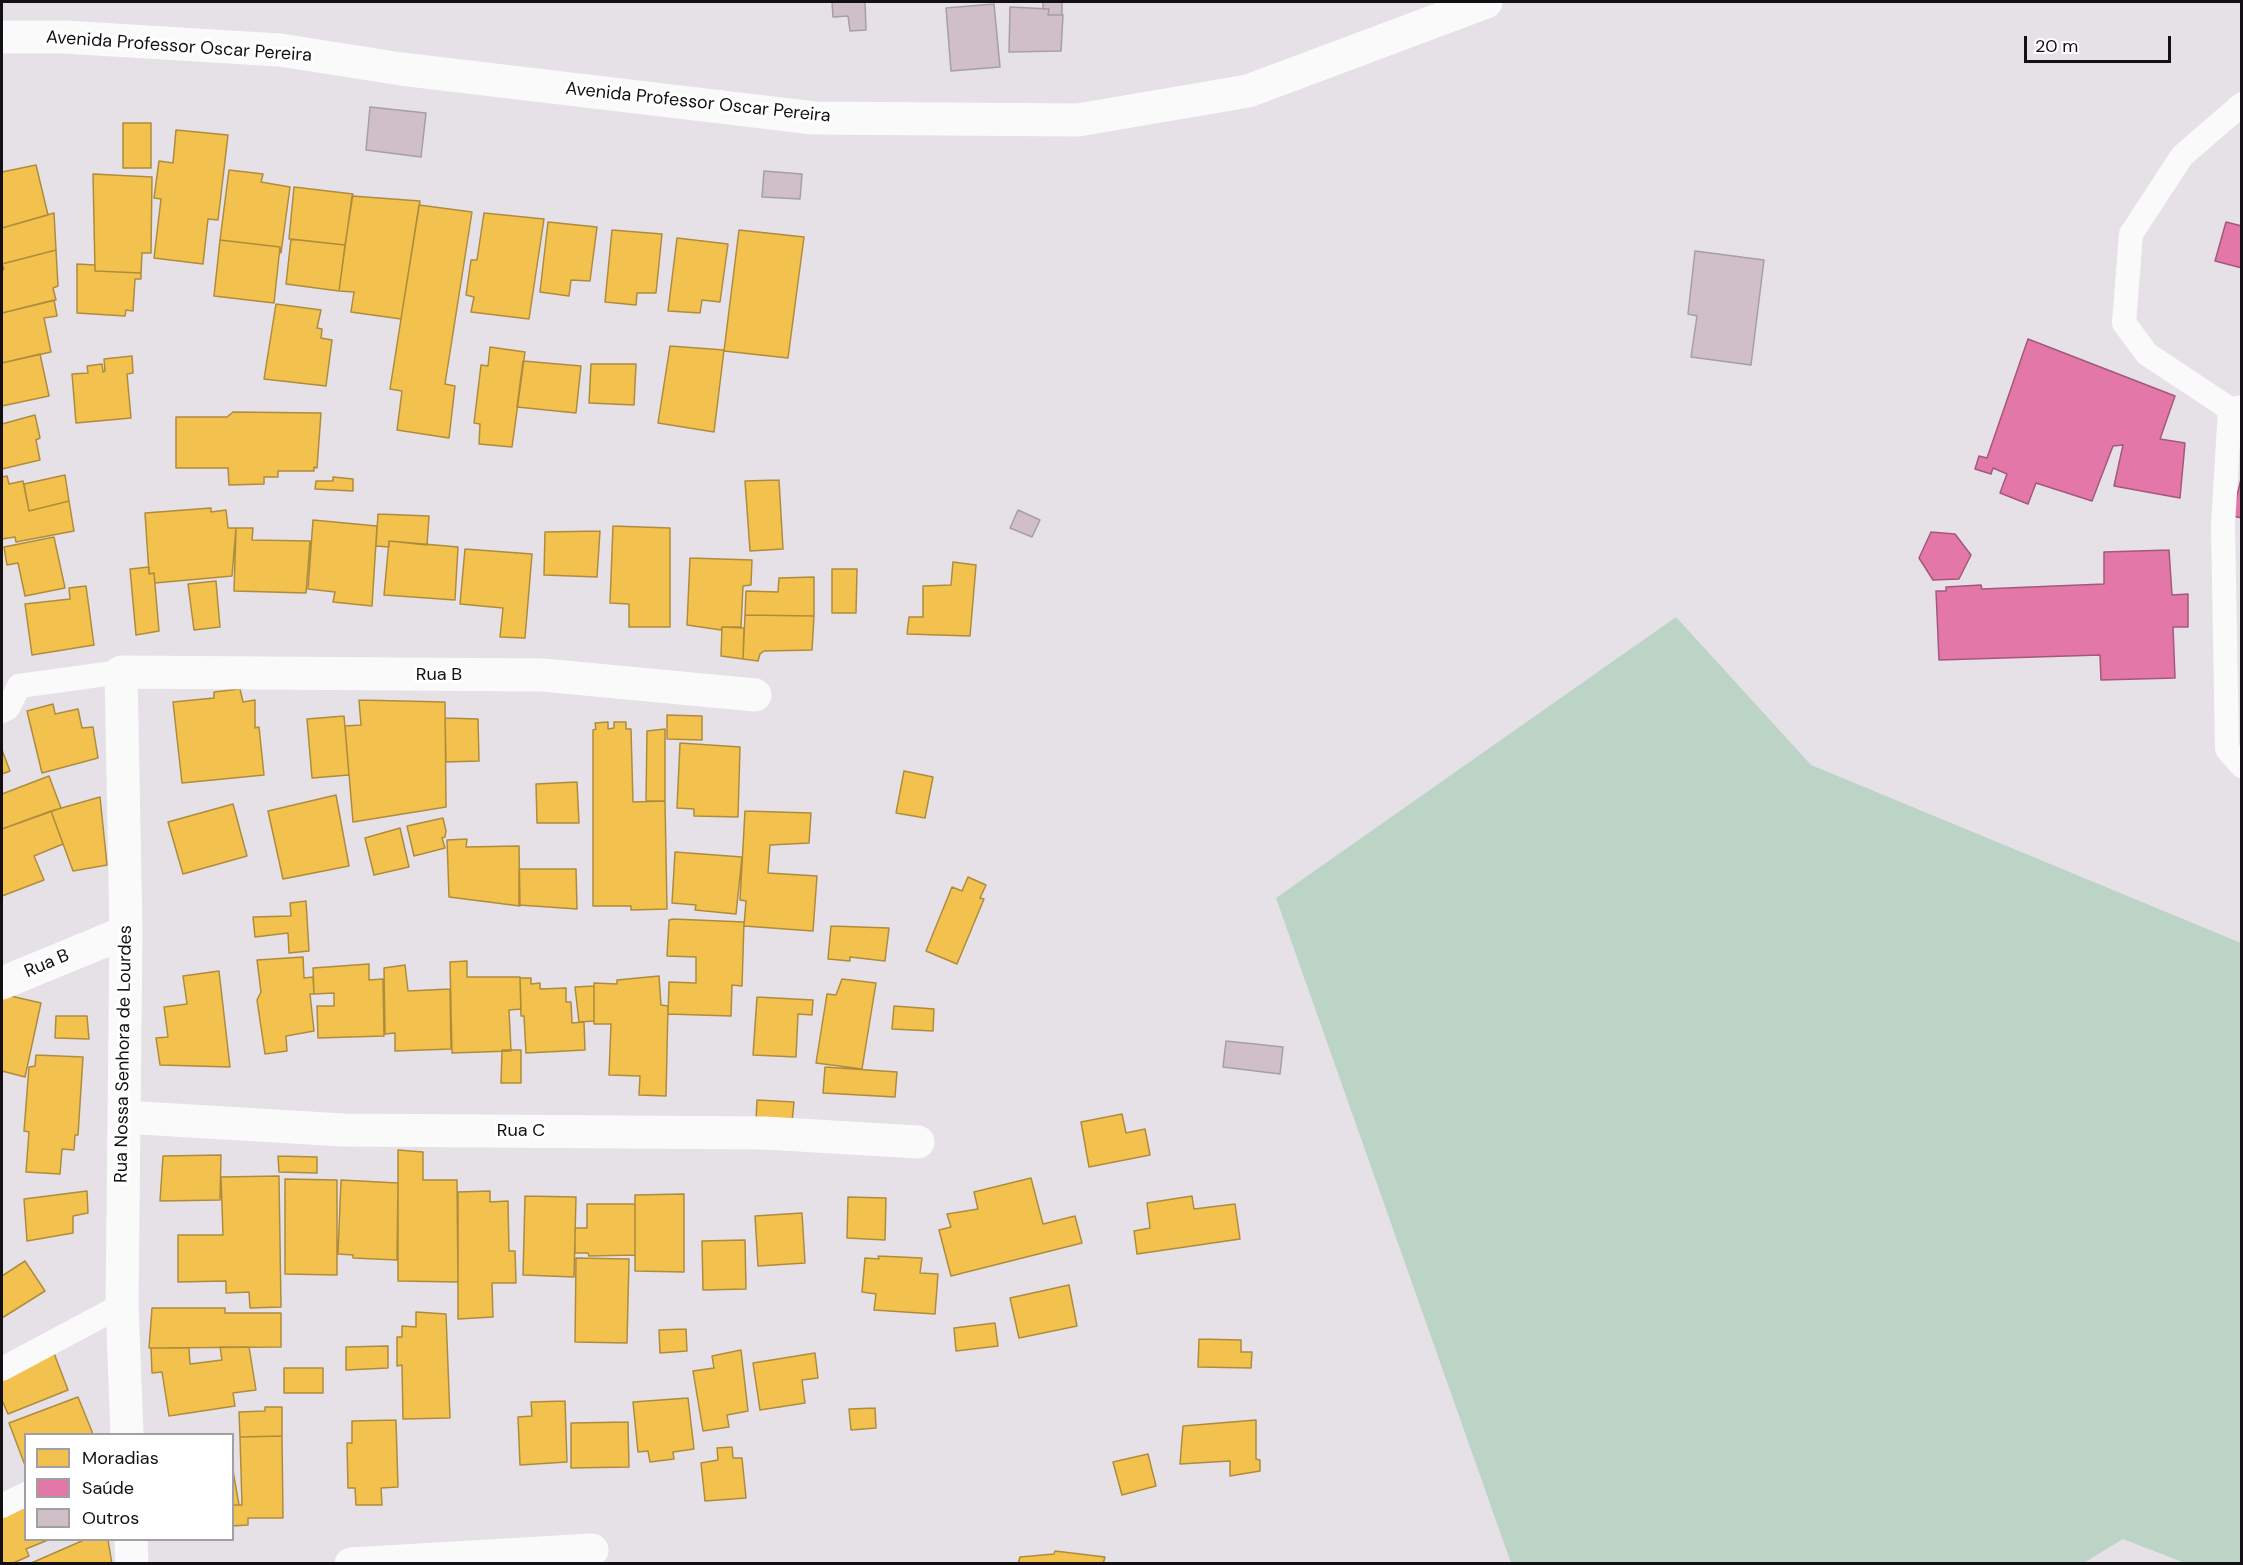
<!DOCTYPE html>
<html>
<head>
<meta charset="utf-8">
<style>
  body { margin:0 }
  #map { position:relative; width:2243px; height:1565px; overflow:hidden; background:#e5e1e7; font-family:"DM Sans",sans-serif }
  canvas { display:block }
  .frame { position:absolute; inset:0; border:3px solid #121014; pointer-events:none }
  .legend { position:absolute; left:24px; top:1433px; width:210px; height:108px; box-sizing:border-box; background:#fff; border:2px solid #a09fa1; margin:0; padding:8px 10px; list-style:none; font-size:18px; color:#121014 }
  .legend li { display:flex; align-items:center; gap:12px; height:30px }
  .legend b { width:30px; border:2px solid #a09fa1 }
  .scale { position:absolute; left:2024px; top:36px; width:147px; height:27px; box-sizing:border-box; border:3px solid #121014; border-top:0; padding-left:8px; font-size:18px; line-height:21px; white-space:nowrap; color:#121014; -webkit-text-stroke:4px #fff; paint-order:stroke }
</style>
</head>
<body>
<div id="map">
<canvas width="2243" height="1565"></canvas>
<div class="frame"></div>
<ul class="legend">
<li><b style="height:16px;background:#f2c14e"></b>Moradias</li>
<li><b style="height:16px;background:#e377a8"></b>Saúde</li>
<li><b style="height:16px;background:#d0bfc7"></b>Outros</li>
</ul>
<div class="scale">20 m</div>
</div>
<script>
const context = document.querySelector('canvas').getContext('2d');
context.lineJoin = 'round';
function paint(path, color) { context.fillStyle = color; context.fill(path, 'evenodd'); }
const shape = rows => new Path2D(rows.map(r => 'M' + r).join(''));
function trace(path, color, width, dash) { context.strokeStyle = color; context.lineWidth = width; context.lineCap = dash ? 'butt' : 'round'; context.setLineDash(dash || []); context.stroke(path); }
function label(font, color, halo, rows, align = 'center') {
  context.font = font + ' "DM Sans",sans-serif'; context.lineWidth = 6; context.setLineDash([]); context.textBaseline = 'middle'; context.strokeStyle = halo; context.fillStyle = color; for (const [text, x, y, turn = 0] of rows) {
    context.save(); context.translate(x, y); context.rotate((+turn || 0) * Math.PI / 180); context.textAlign = isNaN(turn) ? turn : align; if (halo) context.strokeText(text, 0, 0); context.fillText(text, 0, 0); context.restore();
  }
}
const green = shape([
  [1676,617,1811,765,2241,943,2241,1563,2185,1563,2123,1539,2082,1564,1511,1563,1276,898]
]);
const homes = shape([
  [123,123,151,123,151,168,123,168,123,123],
  [176,130,228,135,218,220,208,219,203,264,154,258,161,199,154,198,159,161,173,163,176,130],
  [36,165,48,215,2,228,2,172,36,165],
  [229,170,263,174,261,182,290,187,281,253,280,247,220,240,229,170],
  [93,174,152,177,151,253,142,253,141,273,95,271,93,174],
  [294,187,353,194,345,245,289,239,294,187],
  [352,196,420,201,401,319,351,312,354,292,339,291,352,196],
  [419,205,472,212,445,384,455,386,449,438,397,430,402,391,390,389,419,205],
  [54,213,56,250,2,264,2,228,54,213],
  [484,213,544,219,529,319,471,312,474,297,466,295,471,260,477,260,484,213],
  [548,222,597,227,590,281,571,280,569,296,540,292,548,222],
  [612,230,662,234,656,293,637,293,636,305,605,302,612,230],
  [739,230,804,237,788,358,724,351,739,230],
  [677,238,728,244,720,302,702,300,700,313,668,311,677,238],
  [291,239,345,245,339,291,286,284,291,239],
  [220,240,280,247,274,303,214,296,220,240],
  [56,250,58,286,53,288,56,300,2,313,2,270,4,269,2,264,56,250],
  [77,264,95,265,95,271,141,273,141,279,135,279,133,311,126,310,125,316,77,313,77,264],
  [54,300,57,316,44,318,51,352,2,363,2,313,54,300],
  [276,304,321,310,317,328,322,329,321,338,332,340,326,386,264,379,276,304],
  [670,346,724,350,714,432,658,423,670,346],
  [490,347,525,352,512,447,479,444,480,424,474,423,481,365,488,366,490,347],
  [40,354,49,396,2,406,2,363,40,354],
  [132,356,133,373,127,374,131,418,76,423,72,374,88,373,87,366,102,364,103,372,105,371,104,359,132,356],
  [523,361,581,366,576,413,517,407,523,361],
  [591,364,636,364,634,405,589,403,591,364],
  [233,412,321,413,317,468,314,467,314,471,278,471,278,477,264,477,264,484,229,485,228,468,176,468,176,417,227,417,233,412],
  [35,415,40,438,36,440,40,460,2,469,2,424,35,415],
  [65,475,69,501,29,511,24,484,65,475],
  [7,476,9,484,23,481,29,511,69,501,74,531,16,542,15,537,2,539,2,477,7,476],
  [333,477,353,479,353,491,315,489,316,481,333,481,333,477],
  [779,480,783,549,750,551,745,481,779,480],
  [211,508,211,512,226,510,228,528,236,528,232,576,155,583,154,573,149,574,145,513,211,508],
  [378,514,429,516,427,545,389,541,389,547,376,546,378,514],
  [313,520,377,526,372,606,333,602,335,592,308,589,313,520],
  [613,526,670,528,670,627,629,627,629,604,610,603,613,526],
  [236,528,253,528,252,540,310,541,306,593,234,591,236,528],
  [600,531,597,577,544,575,545,532,600,531],
  [54,537,65,588,25,596,18,563,7,565,4,547,54,537],
  [389,541,458,547,455,600,384,595,389,541],
  [465,549,532,554,525,638,500,637,503,608,460,604,465,549],
  [690,558,752,560,751,585,743,586,741,627,722,627,721,630,687,625,690,558],
  [953,562,976,565,970,636,907,634,909,617,923,617,923,586,951,585,953,562],
  [149,567,149,574,154,573,159,631,136,635,130,569,149,567],
  [832,569,857,569,856,613,832,613,832,569],
  [814,577,814,616,745,615,746,591,778,592,779,578,814,577],
  [216,581,220,627,194,630,188,584,216,581],
  [86,586,94,645,32,655,25,604,70,599,69,588,86,586],
  [745,615,814,616,812,650,764,651,760,654,758,661,743,659,745,615],
  [722,627,744,628,743,659,721,656,722,627],
  [240,689,243,702,255,700,255,728,259,727,264,775,182,783,173,702,214,698,214,692,240,689],
  [359,700,445,702,446,807,353,822,345,726,361,725,359,700],
  [53,704,55,714,78,709,82,728,93,727,98,758,42,773,27,711,53,704],
  [667,715,702,716,702,740,667,739,667,715],
  [344,716,349,775,312,778,307,719,344,716],
  [445,718,478,719,479,761,446,762,445,718],
  [608,722,608,729,614,728,614,722,626,722,626,729,631,729,633,802,665,801,667,909,631,910,631,906,593,906,593,730,596,729,595,723,608,722],
  [665,729,665,801,646,801,647,731,665,729],
  [680,743,740,747,738,817,694,816,694,809,677,808,680,743],
  [2,750,10,771,2,774,2,750],
  [904,771,933,777,925,818,896,813,904,771],
  [49,776,61,808,2,829,2,794,49,776],
  [577,782,579,823,537,823,536,784,577,782],
  [336,795,349,866,283,879,268,811,336,795],
  [100,797,107,865,73,871,51,811,100,797],
  [233,804,247,856,183,874,168,822,233,804],
  [51,811,63,844,34,856,44,880,2,896,2,829,51,811],
  [745,811,811,813,809,843,770,845,768,873,817,876,813,931,744,926,746,901,740,900,745,811],
  [443,818,446,831,445,837,442,838,445,848,414,856,407,826,443,818],
  [400,828,409,867,374,875,365,838,400,828],
  [467,839,466,847,519,846,520,906,449,897,447,840,467,839],
  [675,852,742,857,736,914,695,910,696,905,672,903,675,852],
  [519,869,576,869,577,909,519,905,519,869],
  [968,877,986,885,980,898,984,899,957,964,926,951,952,887,962,891,968,877],
  [306,901,309,951,289,953,288,933,255,937,253,917,291,916,290,903,306,901],
  [673,919,744,922,742,986,732,985,731,1016,668,1014,669,982,696,983,696,957,667,956,669,920,673,919],
  [831,926,889,928,885,961,850,957,850,961,828,959,831,926],
  [303,957,304,978,313,977,314,994,310,994,314,1031,286,1036,287,1051,265,1054,257,1000,261,992,257,960,303,957],
  [467,961,467,977,520,977,521,1009,509,1010,511,1051,452,1053,450,962,467,961],
  [369,964,369,980,383,979,384,1036,318,1038,317,1006,334,1006,334,993,314,994,313,968,369,964],
  [405,965,408,991,450,989,451,1049,395,1051,395,1033,385,1034,384,968,405,965],
  [219,971,230,1067,160,1065,156,1038,168,1037,164,1007,187,1004,183,976,219,971],
  [659,976,661,1005,668,1006,666,1096,639,1095,640,1076,609,1075,611,1024,594,1024,594,983,617,984,617,980,659,976],
  [520,978,531,978,531,984,540,983,540,989,566,988,566,1002,571,1002,572,1023,584,1022,585,1050,526,1053,524,1016,521,1016,520,978],
  [842,979,876,983,862,1069,816,1063,827,994,836,995,842,979],
  [594,986,594,1021,579,1022,575,987,594,986],
  [2,994,41,1003,25,1077,2,1071,2,994],
  [757,997,813,1000,812,1015,798,1014,796,1057,753,1055,757,997],
  [894,1006,934,1009,933,1031,892,1029,894,1006],
  [56,1016,87,1016,89,1039,55,1038,56,1016],
  [502,1050,521,1050,521,1083,501,1083,502,1050],
  [36,1055,83,1057,78,1135,75,1135,74,1150,62,1149,60,1174,26,1172,29,1132,24,1131,29,1067,35,1066,36,1055],
  [825,1067,897,1072,895,1097,823,1093,825,1067],
  [757,1100,794,1102,792,1122,756,1120,757,1100],
  [1122,1114,1126,1133,1145,1129,1150,1155,1089,1167,1081,1122,1122,1114],
  [398,1150,423,1152,423,1180,457,1180,458,1282,398,1281,398,1150],
  [221,1155,220,1200,160,1201,163,1156,221,1155],
  [278,1156,317,1157,317,1173,279,1172,278,1156],
  [279,1176,281,1307,250,1308,249,1292,226,1293,226,1281,178,1282,178,1235,223,1235,221,1177,279,1176],
  [1031,1178,1043,1224,1075,1216,1082,1243,951,1276,939,1230,951,1227,947,1214,978,1209,974,1192,1031,1178],
  [285,1179,337,1180,337,1275,285,1274,285,1179],
  [341,1180,398,1183,397,1260,353,1258,353,1255,338,1254,341,1180],
  [87,1191,88,1213,73,1216,73,1233,27,1241,24,1199,87,1191],
  [490,1191,490,1202,508,1201,509,1251,515,1251,516,1283,492,1283,493,1317,458,1319,458,1192,490,1191],
  [684,1194,684,1272,635,1271,635,1195,684,1194],
  [525,1196,576,1197,574,1277,523,1275,525,1196],
  [1192,1196,1194,1209,1235,1204,1240,1239,1137,1254,1134,1231,1150,1228,1147,1203,1192,1196],
  [848,1197,886,1198,885,1240,847,1238,848,1197],
  [587,1204,635,1204,635,1255,589,1256,588,1253,575,1253,575,1228,587,1228,587,1204],
  [802,1213,805,1263,758,1266,755,1216,802,1213],
  [745,1240,746,1289,703,1290,702,1241,745,1240],
  [878,1256,922,1258,920,1273,938,1274,935,1314,874,1310,876,1294,862,1292,865,1258,879,1259,878,1256],
  [576,1258,629,1259,627,1343,575,1342,576,1258],
  [25,1261,45,1291,2,1318,2,1276,25,1261],
  [1069,1285,1077,1326,1019,1338,1010,1298,1069,1285],
  [152,1308,225,1308,225,1313,281,1313,281,1347,149,1348,152,1308],
  [416,1312,446,1314,450,1418,403,1419,402,1365,397,1366,397,1337,402,1337,402,1326,416,1327,416,1312],
  [995,1323,998,1346,956,1351,954,1328,995,1323],
  [686,1329,687,1351,660,1353,659,1330,686,1329],
  [1199,1339,1241,1340,1241,1352,1252,1352,1251,1368,1198,1367,1199,1339],
  [388,1346,388,1368,346,1370,346,1347,388,1346],
  [220,1347,249,1347,256,1390,233,1393,235,1406,169,1416,162,1372,152,1373,151,1348,189,1348,190,1364,222,1360,220,1347],
  [52,1348,68,1390,8,1414,2,1400,2,1377,52,1348],
  [741,1350,748,1411,727,1415,729,1427,703,1431,693,1371,714,1368,712,1356,741,1350],
  [815,1353,818,1378,802,1380,805,1403,760,1410,753,1363,815,1353],
  [284,1368,323,1368,323,1393,284,1393,284,1368],
  [78,1397,93,1434,26,1434,26,1468,9,1423,78,1397],
  [688,1398,694,1449,673,1452,674,1459,650,1462,648,1451,638,1452,633,1402,688,1398],
  [565,1401,567,1462,520,1465,518,1417,532,1416,531,1402,565,1401],
  [265,1407,282,1407,282,1436,240,1437,239,1412,265,1411,265,1407],
  [875,1408,876,1428,851,1430,849,1409,875,1408],
  [396,1420,398,1487,381,1488,382,1505,356,1505,355,1488,348,1488,347,1443,352,1443,352,1421,396,1420],
  [1256,1420,1256,1459,1260,1460,1260,1471,1230,1476,1230,1461,1180,1464,1183,1426,1256,1420],
  [628,1422,629,1467,571,1468,571,1423,628,1422],
  [282,1436,283,1518,248,1518,248,1525,232,1526,232,1505,242,1505,240,1437,282,1436],
  [732,1447,733,1458,742,1458,746,1498,705,1501,701,1463,718,1460,717,1448,732,1447],
  [1148,1454,1156,1486,1122,1495,1113,1462,1148,1454],
  [232,1465,239,1505,232,1505,232,1465],
  [26,1506,26,1540,48,1540,26,1549,29,1556,11,1564,2,1564,2,1515,26,1506],
  [84,1540,108,1540,112,1564,29,1564,84,1540],
  [1055,1551,1105,1557,1103,1564,1018,1564,1020,1557,1054,1554,1055,1551]
]);
const health = shape([
  [2226,222,2242,226,2242,268,2215,261,2226,222],
  [2028,339,2175,396,2160,439,2185,443,2180,498,2114,486,2123,445,2113,446,2092,501,2036,483,2028,504,2000,493,2007,474,1993,468,1991,474,1975,469,1979,456,1987,458,2028,339],
  [2242,475,2242,518,2232,516,2242,475],
  [1931,532,1955,534,1971,555,1959,579,1933,580,1919,558,1931,532],
  [2169,550,2172,595,2188,594,2188,627,2173,627,2175,678,2101,680,2100,655,1939,660,1936,591,1946,591,1946,587,1981,585,1982,589,2104,584,2104,552,2169,550]
]);
const building = shape([
  [832,2,865,2,866,30,850,31,848,16,833,17,832,2],
  [1043,2,1062,2,1062,15,1048,15,1049,9,1043,9,1043,2],
  [994,4,1000,67,951,71,946,8,994,4],
  [1010,7,1049,9,1048,15,1063,15,1061,51,1009,52,1010,7],
  [370,107,426,113,421,157,366,150,370,107],
  [764,171,802,174,800,199,762,197,764,171],
  [1695,251,1764,260,1751,365,1691,357,1697,316,1688,314,1695,251],
  [1018,510,1040,520,1032,537,1010,528,1018,510],
  [1226,1041,1283,1047,1280,1074,1223,1067,1226,1041]
]);
const lane = shape([
  [2242,104,2182,156,2131,234,2124,323,2147,354,2230,409,2242,407],
  [2230,409,2223,525,2227,749,2242,766],
  [2,711,8,708,19,686,121,672],
  [2,1369,122,1305],
  [2,1506,26,1494]
]);
const street = shape([
  [2,983,126,932],
  [124,1117,343,1130,765,1133,918,1142],
  [127,1434,122,1305,126,932,121,672,543,675,755,695],
  [131,1540,132,1564],
  [351,1564,592,1550]
]);
const secondary = shape([
  [2,37,64,37,280,50,401,69,814,118,1078,120,1248,91,1486,2]
]);
const streetNames = [
  ["Avenida Professor Oscar Pereira",179,47,4],
  ["Avenida Professor Oscar Pereira",698,103,6],
  ["Rua B",439,675],
  ["Rua B",47,964,-23],
  ["Rua Nossa Senhora de Lourdes",124,1054,-89],
  ["Rua C",521,1131]
];
paint(green, '#bbd4c5');
paint(homes, '#f2c14e');
trace(homes, '#af8c3d', 1.5);
paint(health, '#e377a8');
trace(health, '#a4587c', 1.5);
paint(building, '#d0bfc7');
trace(building, '#a4a0a3', 1.5);
trace(lane, '#fbfafb', 24);
trace(street, '#fbfafb', 33);
trace(secondary, '#fbfafb', 33);
label('18px', '#121014', '#fff', streetNames);
</script>
</body>
</html>
